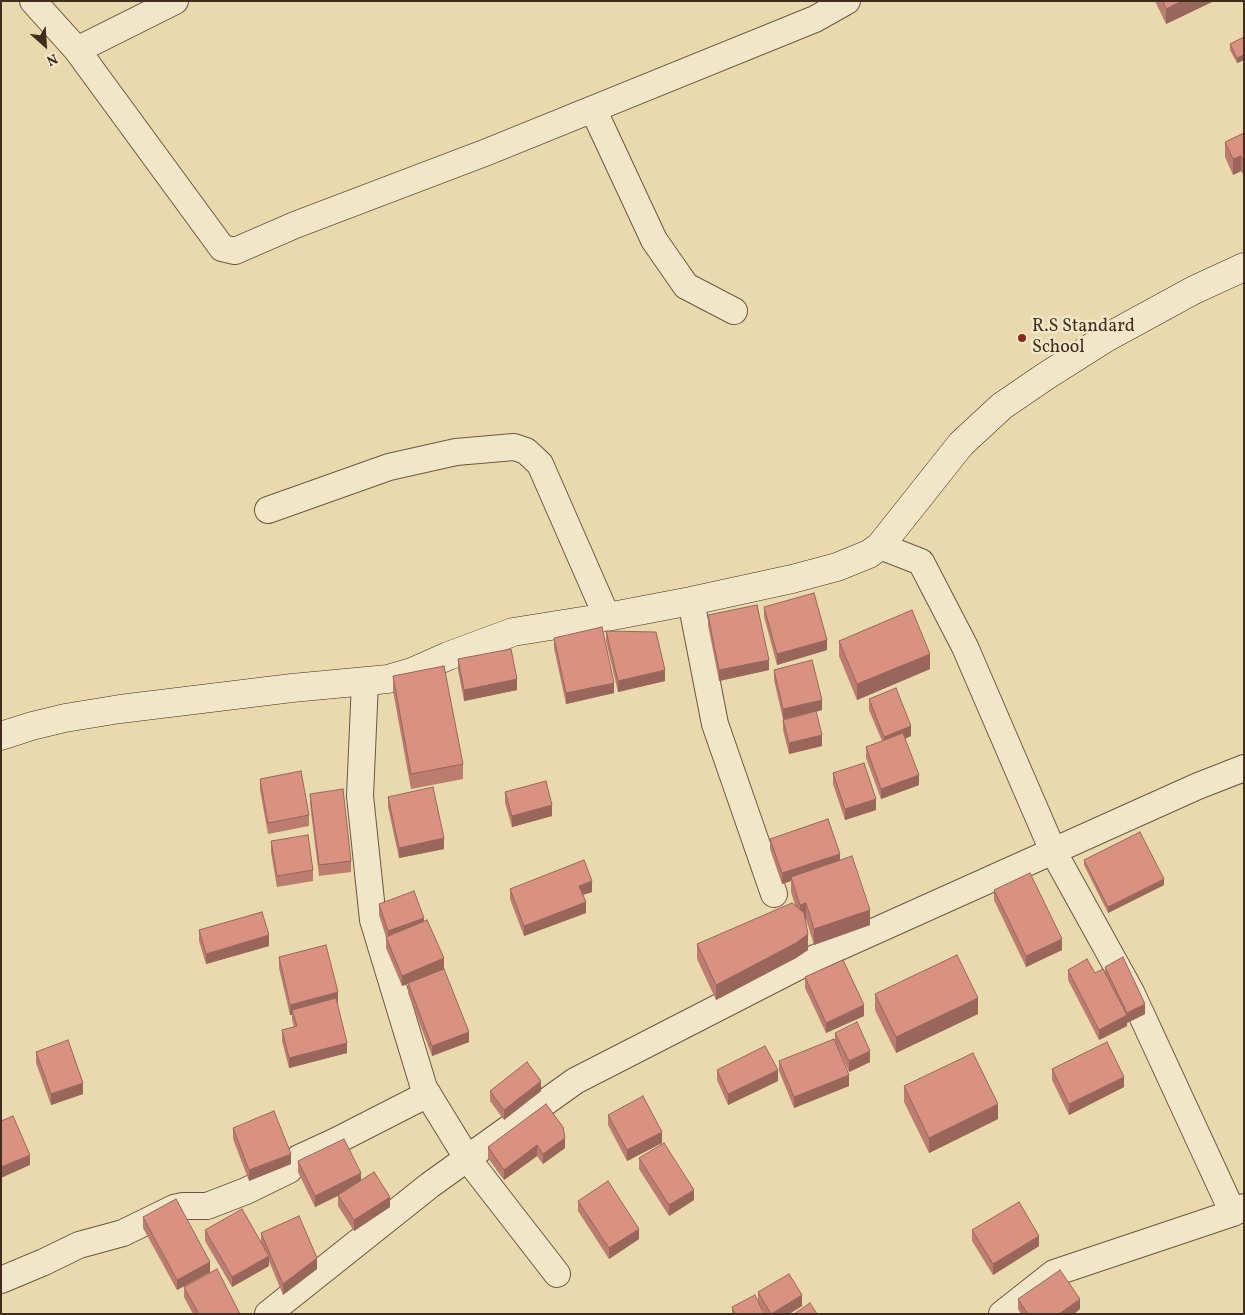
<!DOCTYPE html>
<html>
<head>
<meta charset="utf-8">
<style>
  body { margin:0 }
  #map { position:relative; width:1245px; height:1315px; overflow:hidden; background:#e9d9ac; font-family:Vollkorn,serif }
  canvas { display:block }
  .frame { position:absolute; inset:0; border:2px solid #412c1d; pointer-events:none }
  .north { position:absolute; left:20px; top:20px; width:50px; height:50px; -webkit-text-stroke:4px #f1e6c9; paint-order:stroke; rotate:154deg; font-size:14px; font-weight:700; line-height:20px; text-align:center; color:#412c1d }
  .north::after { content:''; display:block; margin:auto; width:18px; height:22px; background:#412c1d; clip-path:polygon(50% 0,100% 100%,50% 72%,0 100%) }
</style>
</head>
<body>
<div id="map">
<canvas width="1245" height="1315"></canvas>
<div class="frame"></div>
<div class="north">N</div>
</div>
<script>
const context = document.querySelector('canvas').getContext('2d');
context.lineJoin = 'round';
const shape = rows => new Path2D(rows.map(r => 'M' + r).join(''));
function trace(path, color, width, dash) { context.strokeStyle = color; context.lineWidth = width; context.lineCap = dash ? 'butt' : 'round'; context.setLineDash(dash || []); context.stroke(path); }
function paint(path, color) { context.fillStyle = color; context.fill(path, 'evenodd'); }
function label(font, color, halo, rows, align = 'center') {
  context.font = font + ' Vollkorn,serif'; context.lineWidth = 5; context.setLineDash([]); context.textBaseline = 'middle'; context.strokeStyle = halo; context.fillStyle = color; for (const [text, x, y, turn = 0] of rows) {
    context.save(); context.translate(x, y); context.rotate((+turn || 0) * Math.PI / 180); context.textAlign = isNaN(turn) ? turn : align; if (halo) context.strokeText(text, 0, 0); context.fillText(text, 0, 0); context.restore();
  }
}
const street = shape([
  [33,1,77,50,214,237,222,248,235,251,295,225,487,152,815,19,847,1],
  [77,50,175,1],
  [593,109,654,240,686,286,734,311],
  [268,510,389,467,456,452,514,447,526,451,540,464,607,617],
  [880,546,921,562,965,647,1053,851,1131,992,1233,1213],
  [691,601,715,724,774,894],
  [365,682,360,796,373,920,424,1088,467,1158,557,1274],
  [1,1280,44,1262,79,1245,123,1233,174,1208,183,1206,207,1206,246,1191,289,1170,299,1158,336,1141,428,1094],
  [268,1314,430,1185,575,1081,815,958,1198,786,1244,768],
  [1002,1314,1054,1273,1233,1213,1244,1207]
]);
const secondary = shape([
  [1,736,32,726,65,718,120,709,292,688,388,679,412,672,448,656,513,632,607,617,691,601,792,579,837,567,869,554,880,546,961,444,1002,406,1046,376,1106,338,1194,290,1244,267]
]);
const wall = shape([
  [1155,1,1214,1,1166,24],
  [1244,37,1244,60,1237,63,1230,50,1230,44],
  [1244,133,1244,176,1241,171,1233,175,1225,157,1225,142],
  [764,607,827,650,777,665,764,617],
  [708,615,769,670,719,681,708,625],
  [606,631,665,681,618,692,606,641],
  [554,638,614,693,566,704,554,648],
  [839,641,930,669,857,700,839,656],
  [458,659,517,690,464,701,458,670],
  [774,670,822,710,816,712,822,746,789,754,783,730,783,719,774,680],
  [393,676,463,764,463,779,411,789,393,691],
  [869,699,911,736,905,739,919,785,881,799,866,758,866,747,882,741,869,710],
  [833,773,876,810,845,820,833,784],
  [260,779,309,815,309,826,268,834,260,790],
  [505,792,552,816,512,827,505,803],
  [310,794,351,861,351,872,319,876,310,804],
  [388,797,444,849,399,858,388,807],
  [770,839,840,860,870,925,814,945,806,919,808,950,796,958,716,1000,697,959,697,944,795,905,791,892,791,881,782,884,770,849],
  [271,841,313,870,313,881,277,887,271,852],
  [1084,860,1164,885,1108,913,1084,865],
  [510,889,592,892,583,895,586,913,524,936,510,899],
  [994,890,1062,950,1026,967,994,900],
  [379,904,424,921,444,969,469,1042,432,1056,408,993,408,984,402,986,386,948,386,937,379,915],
  [199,930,269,946,206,964,199,941],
  [279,957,338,1003,337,1003,347,1053,289,1068,282,1041,282,1030,294,1027,292,1020,292,1015,290,1015,279,968],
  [1105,967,1145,1014,1127,1023,1127,1026,1099,1040,1068,980,1068,970,1095,973,1105,972],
  [805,977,864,1016,826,1033,805,988],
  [875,994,978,1014,896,1053,875,1010],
  [835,1033,870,1062,849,1072,838,1048,849,1086,794,1108,779,1071,779,1061,835,1042],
  [36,1052,83,1094,51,1105,36,1063],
  [1052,1069,1124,1087,1069,1115,1052,1080],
  [717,1070,778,1081,728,1105,717,1080],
  [904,1086,998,1119,929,1153,904,1102],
  [490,1091,541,1091,504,1120,490,1101],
  [546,1104,565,1148,543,1164,537,1156,504,1180,488,1158,488,1147],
  [608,1115,662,1143,627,1161,608,1125],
  [233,1128,291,1164,249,1181,233,1139],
  [639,1158,694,1200,669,1216,639,1169],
  [298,1161,361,1180,390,1207,354,1231,338,1206,338,1196,315,1207,298,1172],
  [578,1201,639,1239,609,1259,578,1211],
  [143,1217,210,1272,177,1290,143,1228],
  [205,1230,261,1242,261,1233,317,1269,283,1295,269,1261,269,1266,232,1287,205,1241],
  [972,1230,1039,1246,993,1275,972,1241],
  [184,1287,240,1314,193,1314,184,1297],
  [758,1292,802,1306,789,1314,765,1314,759,1304,764,1314,732,1314,732,1307,758,1302],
  [1018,1299,1080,1309,1074,1314,1021,1314,1018,1309]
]);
const shadedWall = shape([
  [1182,1,1214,1,1166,24,1166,9],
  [1244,55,1244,60,1237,63,1237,58],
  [1241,156,1241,171,1233,175,1233,159],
  [827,640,827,650,777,665,777,654],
  [930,654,930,669,857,700,857,684],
  [769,660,769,670,719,681,719,670],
  [665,670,665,681,618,692,618,681],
  [517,679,517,690,464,701,464,690],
  [614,683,614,693,566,704,566,693],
  [822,700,822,710,783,719,783,709],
  [911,726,911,736,884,747,884,737],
  [822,735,822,746,789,754,789,743],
  [919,775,919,785,881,799,881,789],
  [876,799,876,810,845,820,845,809],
  [552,805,552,816,512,827,512,816],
  [444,838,444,849,399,858,399,848],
  [840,854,840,864,791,877,791,881,782,884,782,873],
  [1164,879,1164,885,1108,913,1108,907],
  [592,881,592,892,579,896,579,886],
  [586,902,586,913,524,936,524,926],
  [806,903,806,919,800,920,800,905],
  [870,910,870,925,814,945,814,929],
  [424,918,424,928,388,941,388,931],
  [808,934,808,950,796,958,716,1000,716,985],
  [269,935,269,946,206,964,206,954],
  [1062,939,1062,950,1026,967,1026,956],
  [444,958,444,969,402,986,402,976],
  [338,992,338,1003,294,1014,292,1010,292,1015,290,1015,290,1005],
  [978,998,978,1014,896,1053,896,1037],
  [1145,1004,1145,1014,1127,1023,1127,1013],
  [864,1005,864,1016,826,1033,826,1023],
  [1127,1015,1127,1026,1099,1040,1099,1030],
  [469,1032,469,1042,432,1056,432,1046],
  [347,1043,347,1053,289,1068,289,1058],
  [870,1051,870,1062,849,1072,849,1061],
  [778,1070,778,1081,728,1105,728,1094],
  [849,1075,849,1086,794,1108,794,1097],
  [1124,1077,1124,1087,1069,1115,1069,1104],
  [541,1081,541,1091,504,1120,504,1110],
  [83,1083,83,1094,51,1105,51,1094],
  [998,1104,998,1119,929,1153,929,1138],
  [662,1132,662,1143,627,1161,627,1150],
  [565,1138,565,1148,543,1164,543,1154],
  [537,1145,537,1156,504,1180,504,1170],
  [291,1154,291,1164,249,1181,249,1170],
  [30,1155,30,1165,1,1178,1,1167],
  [361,1173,361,1184,315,1207,315,1196],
  [694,1190,694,1200,669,1216,669,1205],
  [390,1197,390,1207,354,1231,354,1220],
  [639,1229,639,1239,609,1259,609,1248],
  [1039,1236,1039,1246,993,1275,993,1264],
  [269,1256,269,1266,232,1287,232,1277],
  [317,1258,317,1269,283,1295,283,1284],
  [210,1262,210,1272,177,1290,177,1280],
  [802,1295,802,1306,789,1314,771,1314],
  [1080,1299,1080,1309,1074,1314,1059,1314]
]);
const building = shape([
  [1163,1,1182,1,1166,9,1163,1],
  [1244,37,1244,55,1237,58,1230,44,1244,37],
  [1244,133,1244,161,1241,156,1233,159,1225,142,1244,133],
  [814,593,827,640,777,654,764,607,814,593],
  [757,605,769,660,719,670,708,615,757,605],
  [912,610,930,654,857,684,839,641,912,610],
  [602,627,614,683,566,693,554,638,602,627],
  [606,631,656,632,665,670,618,681,606,631],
  [511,649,517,679,464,690,458,659,511,649],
  [812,660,822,700,783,709,774,670,812,660],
  [444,666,463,764,411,774,393,676,444,666],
  [896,688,911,726,884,737,869,699,896,688],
  [816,711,822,735,789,743,783,720,816,711],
  [903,733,919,775,881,789,866,747,903,733],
  [864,763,876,799,845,809,833,773,864,763],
  [301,771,309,815,268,823,260,779,301,771],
  [546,781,552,805,512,816,505,792,546,781],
  [433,787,444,838,399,848,388,797,433,787],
  [343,789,351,861,319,865,310,794,343,789],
  [828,819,840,854,782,873,770,839,828,819],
  [1140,832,1164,879,1108,907,1084,860,1140,832],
  [308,835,313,870,277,876,271,841,308,835],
  [852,856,870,910,814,929,806,903,800,905,791,877,852,856],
  [584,860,592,881,579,886,586,902,524,926,510,889,584,860],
  [1030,873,1062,939,1026,956,994,890,1030,873],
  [414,891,424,918,388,931,379,904,414,891],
  [792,903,804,913,808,934,796,943,716,985,697,944,792,903],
  [262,912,269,935,206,954,199,930,262,912],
  [427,920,444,958,402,976,386,937,427,920],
  [326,945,338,992,290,1005,279,957,326,945],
  [957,955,978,998,896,1037,875,994,957,955],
  [1123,957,1145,1004,1127,1013,1105,967,1123,957],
  [1087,959,1095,973,1103,969,1127,1015,1099,1030,1068,970,1087,959],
  [843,960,864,1005,826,1023,805,977,843,960],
  [444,969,469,1032,432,1046,408,983,444,969],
  [336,998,347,1043,289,1058,282,1030,297,1026,292,1010,336,998],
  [857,1022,870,1051,849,1061,835,1033,857,1022],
  [834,1039,849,1075,794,1097,779,1061,834,1039],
  [68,1040,83,1083,51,1094,36,1052,68,1040],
  [1107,1042,1124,1077,1069,1104,1052,1069,1107,1042],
  [765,1046,778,1070,728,1094,717,1070,765,1046],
  [973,1053,998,1104,929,1138,904,1086,973,1053],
  [527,1062,541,1081,504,1110,490,1091,527,1062],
  [643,1096,662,1132,627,1150,608,1115,643,1096],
  [546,1104,563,1127,565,1138,543,1154,537,1145,504,1170,488,1147,546,1104],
  [274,1111,291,1154,249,1170,233,1128,274,1111],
  [13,1116,30,1155,1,1167,1,1121,13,1116],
  [344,1139,361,1173,315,1196,298,1161,344,1139],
  [664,1143,694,1190,669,1205,639,1158,664,1143],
  [374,1172,390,1197,354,1220,338,1195,374,1172],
  [608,1181,639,1229,609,1248,578,1201,608,1181],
  [176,1199,210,1262,177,1280,143,1217,176,1199],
  [1019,1202,1039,1236,993,1264,972,1230,1019,1202],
  [242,1209,269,1256,232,1277,205,1230,242,1209],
  [299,1216,317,1258,283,1284,261,1233,299,1216],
  [217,1269,240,1314,199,1314,184,1287,217,1269],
  [1060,1270,1080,1299,1059,1314,1028,1314,1018,1299,1060,1270],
  [789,1274,802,1295,771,1314,758,1292,789,1274],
  [755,1295,764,1314,735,1314,732,1307,755,1295],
  [810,1303,817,1314,794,1314,810,1303]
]);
const markers = [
  [1022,338,5,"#8f2418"]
];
const poiNames = [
  ["R.S Standard",1032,328],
  ["School",1032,349]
];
trace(street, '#6b5741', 28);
trace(secondary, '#412c1d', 29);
trace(street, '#f1e6c9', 26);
trace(secondary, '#f1e6c9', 28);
paint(wall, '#bb7d70');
paint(shadedWall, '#98665b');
paint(building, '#d99182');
trace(building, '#98665b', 1);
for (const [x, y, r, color] of markers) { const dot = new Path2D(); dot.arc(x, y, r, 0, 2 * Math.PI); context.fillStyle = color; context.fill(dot); trace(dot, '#f1e6c9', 2); }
label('18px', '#412c1d', '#f1e6c9', poiNames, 'left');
</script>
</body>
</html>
